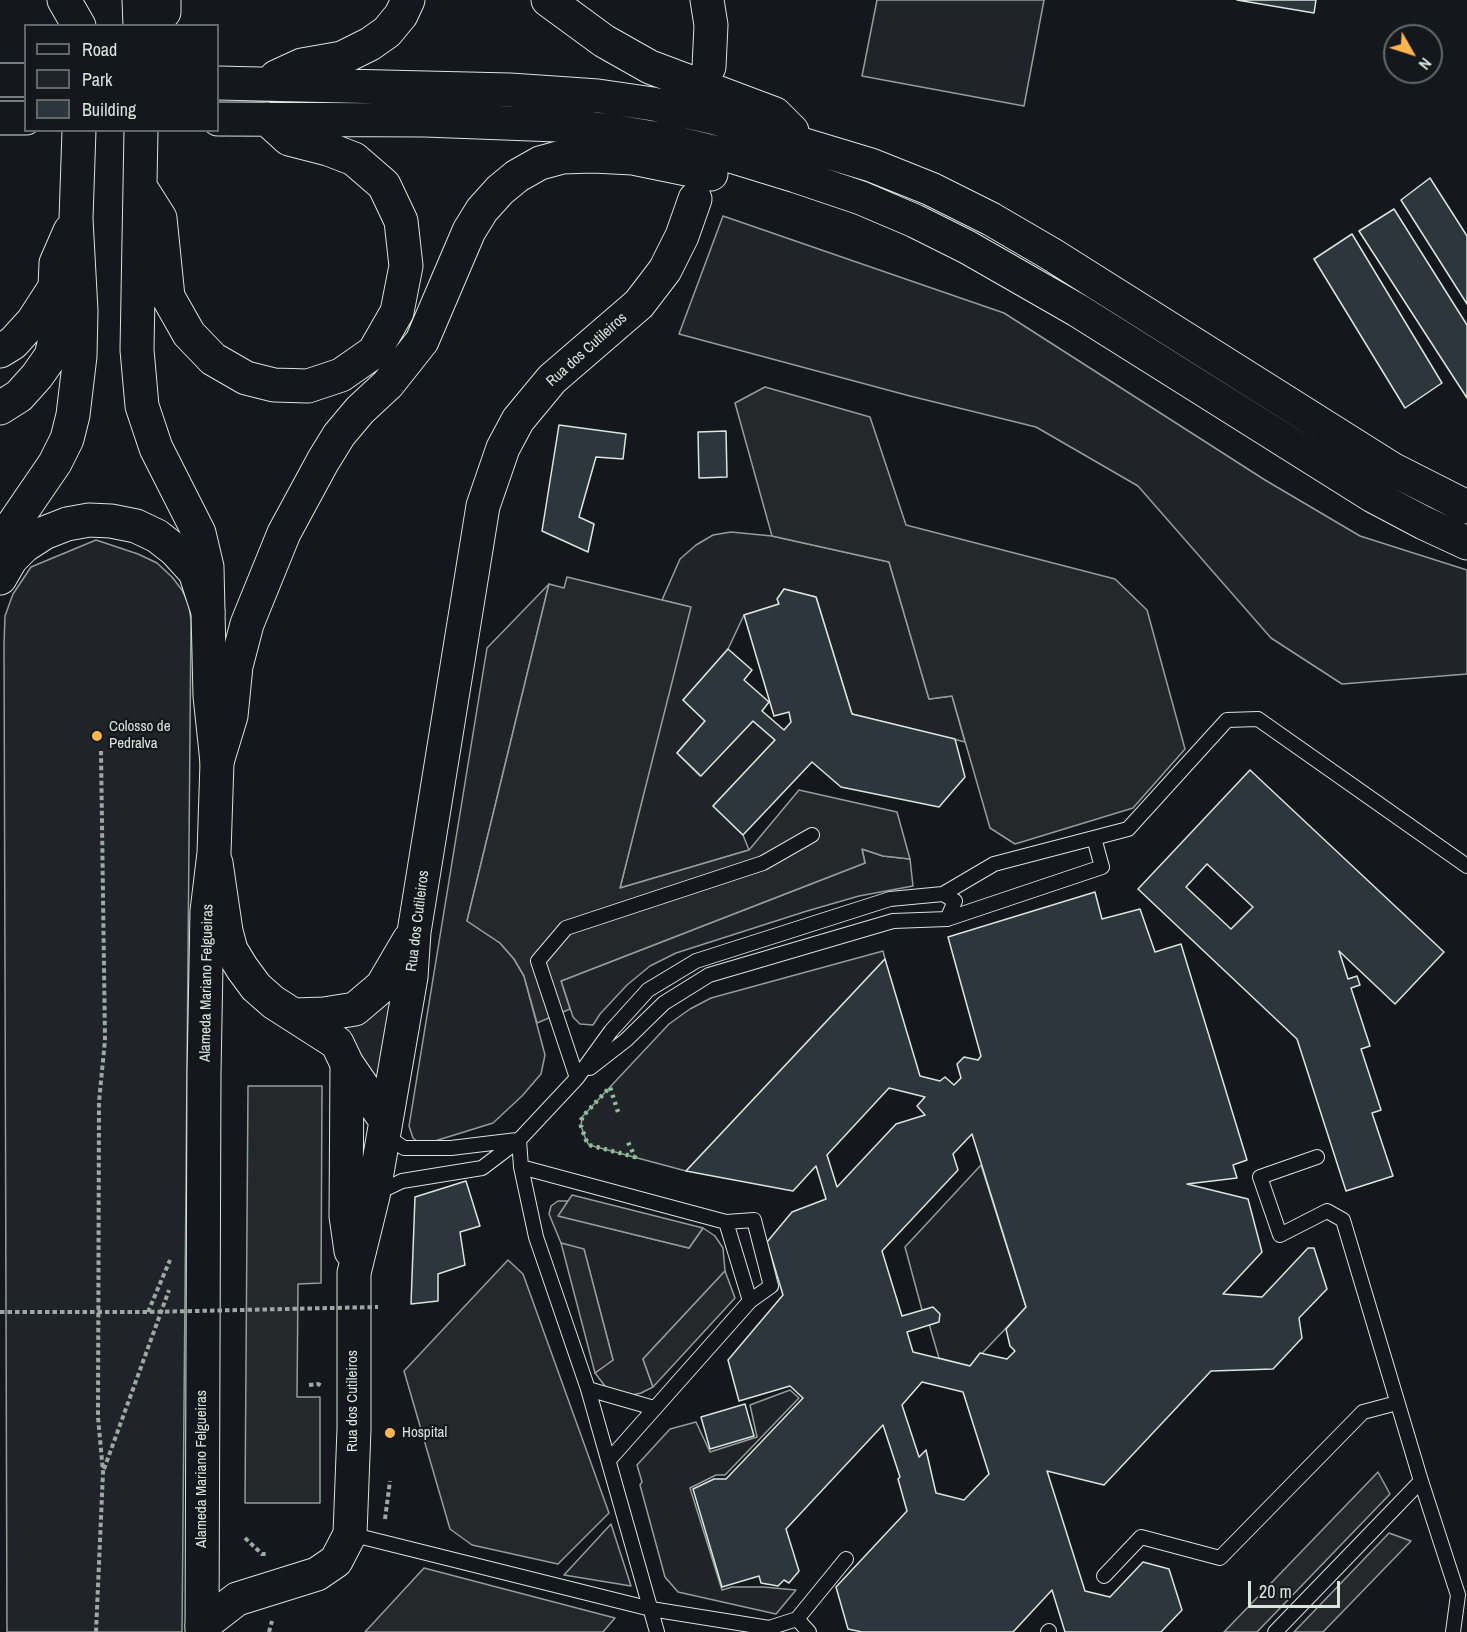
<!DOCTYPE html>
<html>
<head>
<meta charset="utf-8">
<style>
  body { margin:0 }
  #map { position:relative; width:1467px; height:1632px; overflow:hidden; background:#14181c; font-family:"Archivo Narrow",sans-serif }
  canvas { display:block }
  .legend { position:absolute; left:24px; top:24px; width:195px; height:108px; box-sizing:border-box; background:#14181c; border:2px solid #626a69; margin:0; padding:8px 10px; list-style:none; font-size:18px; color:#d8e6dc }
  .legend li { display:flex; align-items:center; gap:12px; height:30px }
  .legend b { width:30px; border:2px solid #626a69 }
  .north { position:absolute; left:1383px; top:24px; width:60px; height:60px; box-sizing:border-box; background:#14181c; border:2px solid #626a69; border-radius:50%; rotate:129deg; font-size:16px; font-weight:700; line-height:24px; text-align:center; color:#d8e6dc }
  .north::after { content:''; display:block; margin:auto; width:21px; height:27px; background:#ffb74d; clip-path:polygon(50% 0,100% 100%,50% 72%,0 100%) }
  .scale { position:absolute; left:1248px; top:1581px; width:92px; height:27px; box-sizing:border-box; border:3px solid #d8e6dc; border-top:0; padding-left:8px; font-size:18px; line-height:21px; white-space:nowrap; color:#d8e6dc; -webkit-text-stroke:4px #14181c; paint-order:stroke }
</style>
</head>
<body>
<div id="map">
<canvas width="1467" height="1632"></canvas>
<ul class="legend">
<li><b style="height:8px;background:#14181c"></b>Road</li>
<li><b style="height:16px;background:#202428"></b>Park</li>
<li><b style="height:16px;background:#2c363c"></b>Building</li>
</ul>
<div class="north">N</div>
<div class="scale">20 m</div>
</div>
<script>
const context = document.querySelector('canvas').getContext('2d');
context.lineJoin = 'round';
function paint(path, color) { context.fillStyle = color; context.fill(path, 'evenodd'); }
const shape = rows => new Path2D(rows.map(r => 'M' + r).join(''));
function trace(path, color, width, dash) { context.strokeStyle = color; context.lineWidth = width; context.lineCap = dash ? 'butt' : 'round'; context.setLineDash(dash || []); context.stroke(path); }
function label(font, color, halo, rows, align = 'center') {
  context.font = font + ' "Archivo Narrow",sans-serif'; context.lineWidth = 4.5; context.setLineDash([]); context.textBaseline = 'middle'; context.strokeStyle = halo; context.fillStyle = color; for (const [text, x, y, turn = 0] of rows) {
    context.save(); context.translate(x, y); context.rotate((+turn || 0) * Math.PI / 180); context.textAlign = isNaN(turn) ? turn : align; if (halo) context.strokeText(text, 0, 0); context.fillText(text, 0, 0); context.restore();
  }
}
const green = shape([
  [877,0,1044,0,1024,106,862,76,877,0],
  [723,216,1004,313,1265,480,1360,536,1467,570,1467,674,1342,684,1271,638,1138,486,1036,427,910,396,679,334,723,216],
  [731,532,772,536,889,562,929,699,952,696,965,742,852,714,816,597,784,589,778,599,779,604,744,615,728,649,683,700,705,721,677,753,700,776,753,721,775,740,713,806,743,835,749,850,620,888,690,607,662,600,680,559,696,545,713,535,731,532],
  [96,540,138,554,157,563,172,577,182,590,189,605,191,621,182,1632,7,1632,4,644,5,616,13,594,31,567,96,540],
  [549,584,467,921,500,943,514,959,524,976,545,1055,541,1074,522,1096,493,1123,422,1145,413,1138,409,1126,487,648,549,584],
  [862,849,883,856,910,859,913,886,859,896,807,911,676,953,650,966,627,985,600,1014,593,1025,580,1024,573,1017,561,981,865,863,862,849],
  [883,951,885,959,686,1171,589,1145,586,1140,581,1126,582,1117,669,1024,690,1009,711,998,883,951],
  [392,994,380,1098,338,1028,392,994],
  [981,1165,1026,1307,970,1366,939,1358,929,1324,922,1310,905,1247,981,1165],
  [558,1201,568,1201,559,1216,689,1248,703,1228,715,1236,723,1248,725,1271,643,1359,653,1387,641,1393,632,1395,608,1390,595,1373,613,1360,584,1250,561,1243,549,1214,551,1206,558,1201],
  [790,1390,799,1398,725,1475,716,1475,690,1488,722,1590,732,1587,763,1587,796,1590,776,1614,678,1592,665,1577,640,1485,642,1482,637,1465,670,1429,696,1422,710,1452,757,1437,750,1405,790,1390],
  [611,1524,631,1586,564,1575,611,1524]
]);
const parking = shape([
  [765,387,870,417,906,525,1115,579,1147,610,1185,749,1133,808,1015,844,990,828,952,696,929,699,889,562,772,536,735,403,765,387],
  [567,577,691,607,620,888,749,850,799,790,897,812,910,859,883,856,862,849,865,863,561,981,570,1009,537,1023,524,976,514,959,500,943,467,921,549,584,564,588,567,577],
  [248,1086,322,1086,321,1283,298,1284,297,1397,320,1397,320,1503,245,1503,248,1086],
  [572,1195,703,1228,689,1248,558,1216,572,1195],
  [561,1243,584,1249,613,1360,595,1373,561,1243],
  [508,1260,523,1274,609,1513,558,1564,472,1545,450,1529,404,1371,508,1260],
  [725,1271,735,1298,653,1387,643,1359,725,1271],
  [1378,1472,1390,1494,1257,1632,1224,1632,1378,1472],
  [1389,1533,1411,1541,1323,1632,1294,1632,1389,1533],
  [424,1568,615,1618,603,1632,365,1632,424,1568]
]);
const building = shape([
  [1237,0,1316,0,1314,13,1237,0],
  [1430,178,1467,236,1467,304,1401,200,1430,178],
  [1394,209,1467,325,1467,398,1359,231,1394,209],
  [1352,234,1442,383,1405,408,1314,259,1352,234],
  [559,425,626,434,623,459,596,457,579,517,594,524,588,552,542,531,559,425],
  [726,431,727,477,699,478,698,432,726,431],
  [784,589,816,597,852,714,955,739,965,777,939,807,841,787,812,762,743,835,713,806,775,740,753,721,701,776,677,753,705,721,683,700,728,649,752,670,744,680,769,702,762,711,784,730,791,722,789,712,774,716,744,615,779,604,777,599,784,589],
  [1250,770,1444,952,1395,1004,1339,951,1348,979,1357,976,1360,985,1351,988,1370,1046,1361,1049,1381,1110,1372,1113,1393,1176,1346,1191,1297,1039,1138,889,1250,770],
  [1207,864,1253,907,1231,929,1186,887,1207,864],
  [1095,892,1102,919,1140,909,1155,952,1181,944,1247,1160,1233,1165,1237,1178,1187,1184,1248,1199,1262,1252,1223,1294,1262,1297,1308,1248,1314,1248,1327,1289,1299,1318,1302,1338,1273,1369,1211,1371,1104,1485,1047,1471,1085,1591,1110,1597,1143,1562,1169,1569,1182,1610,1161,1632,1065,1632,1052,1590,1013,1632,862,1632,848,1629,836,1587,907,1511,898,1479,900,1477,883,1425,786,1529,799,1571,789,1583,784,1580,778,1586,761,1583,759,1576,722,1587,693,1489,714,1479,726,1479,803,1398,790,1386,739,1401,728,1360,783,1295,767,1242,792,1212,826,1199,816,1166,793,1191,686,1171,885,959,920,1076,940,1081,945,1077,954,1085,961,1078,957,1064,964,1057,978,1060,981,1056,948,937,1095,892],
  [889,1088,925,1097,917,1106,925,1115,896,1124,837,1187,827,1155,889,1088],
  [972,1134,1026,1307,1006,1329,1010,1346,1015,1351,1007,1359,980,1353,970,1366,913,1352,907,1332,939,1322,940,1314,933,1307,902,1316,882,1251,958,1170,953,1154,972,1134],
  [922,1382,963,1392,989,1474,964,1500,936,1493,926,1450,919,1457,902,1405,922,1382],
  [466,1181,480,1226,460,1232,465,1265,438,1274,438,1301,411,1304,415,1197,466,1181],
  [745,1404,754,1436,710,1449,701,1417,745,1404]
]);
const path = shape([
  [148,1312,170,1260],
  [309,1385,318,1384,322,1386],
  [104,1469,169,1290],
  [385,1519,390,1481],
  [245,1538,262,1554,268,1554],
  [96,1632,103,1472,98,1417,99,1102,105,1040,101,751],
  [269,1632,272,1621]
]);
const lane = shape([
  [947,919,1102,867,1094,838],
  [590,1068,626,1040,664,1003,709,975,893,921,947,919,955,901,943,894],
  [577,1078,538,961,566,928,763,863,812,835],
  [385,1135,404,1148,451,1148,517,1140],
  [519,1140,521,1167,536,1237,588,1389,657,1632],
  [1317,1157,1260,1177,1280,1235,1327,1211,1343,1220,1421,1481,1458,1595,1453,1632],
  [521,1167,726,1222,754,1220,771,1286,750,1301,609,1460],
  [377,1193,402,1181,482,1168,519,1140,577,1078,611,1031,648,990,696,961,890,899,943,894,994,864,1128,829,1227,720,1258,719,1467,866],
  [726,1222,750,1301],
  [588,1389,654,1408],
  [350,1534,651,1609,769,1628,797,1619,846,1559],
  [1104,1576,1141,1537,1220,1558,1363,1412,1397,1403],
  [797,1619,809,1632],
  [1048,1632,1049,1631],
  [1275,1632,1421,1481]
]);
const secondary = shape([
  [707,0,711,25,709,67],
  [216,863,226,931,231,950,242,968,256,987,273,1002,337,1043,347,1064,386,1121],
  [294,1015,324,1014,355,1009,382,986,409,940],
  [347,1064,346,1216,351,1251],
  [202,1626,237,1599,317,1574,336,1561,350,1534,354,1429,354,1273,373,1196,411,977,414,932,483,506,503,448,518,420,552,379,639,304,665,270,682,236,695,199]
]);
const primary = shape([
  [0,578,11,559,24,546,44,533,67,524,89,520,111,521,136,526,157,536,175,550,195,572,208,612,210,696,217,762,214,853,207,911,204,1073,202,1632]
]);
const highway = shape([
  [64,0,79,26],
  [139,0,140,26],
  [548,0,604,41,650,67,775,114,792,131],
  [151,26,164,12,164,0],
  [276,77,302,65,342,58,370,44,387,32,401,15,408,0],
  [0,80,26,80],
  [218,83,510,90,598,96,653,104,715,118,871,165,931,189,991,219,1051,254,1392,469,1467,507],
  [0,118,26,118],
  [218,119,425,120,557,125,611,131,660,139,734,157,796,176,861,198,915,221,967,247,1077,310,1373,496,1424,523,1467,543],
  [141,130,137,350,142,406,156,448,199,533,207,567,208,612],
  [141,188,160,218,168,297,189,334,213,359,246,378,274,385,308,386,341,375,374,352,397,312,406,266,401,221,384,185,354,159,328,149,289,139,267,119],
  [0,351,13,343,33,321,55,287,56,263,70,231],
  [0,408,19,396,37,376,51,356,56,335,55,287],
  [0,550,14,523,55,463,67,439,73,415,80,356,81,311,76,219,79,130],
  [217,762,231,716,236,666,247,624,284,533,323,461,339,435,360,410,388,384,422,341,469,231,482,210,500,190,517,176,540,163,562,157,593,156,633,158,711,174]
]);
const pathBridge = shape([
  [0,1312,148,1312,378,1307]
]);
const hedge = shape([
  [618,1112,610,1087,582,1117,581,1126,586,1140,589,1145,635,1157,627,1140]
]);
const markers = [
  [97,736,6,"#ffb74d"],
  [390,1433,6,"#ffb74d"]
];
const streetNames = [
  ["Rua dos Cutileiros",587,350,-42],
  ["Rua dos Cutileiros",418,921,-83],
  ["Alameda Mariano Felgueiras",207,983,-89],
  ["Rua dos Cutileiros",353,1401,-90],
  ["Alameda Mariano Felgueiras",202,1469,-90]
];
const poiNames = [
  ["Colosso de",109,727],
  ["Pedralva",109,744],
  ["Hospital",402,1433]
];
paint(green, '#202428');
trace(green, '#939e99', 1.5);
paint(parking, '#24282b');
trace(parking, '#939e99', 1.5);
paint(building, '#2c363c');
trace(building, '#d8e6dc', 1.5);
trace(lane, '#d8e6dc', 16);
trace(secondary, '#d8e6dc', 35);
trace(primary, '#d8e6dc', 35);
trace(highway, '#d8e6dc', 35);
trace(path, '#9da8a2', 4, [4.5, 3]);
trace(lane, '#14181c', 14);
trace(secondary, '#14181c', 33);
trace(primary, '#14181c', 33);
trace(highway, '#14181c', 33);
trace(pathBridge, '#9da8a2', 4, [4.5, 3]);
trace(hedge, '#8ac095', 4.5, [3, 4.5]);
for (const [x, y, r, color] of markers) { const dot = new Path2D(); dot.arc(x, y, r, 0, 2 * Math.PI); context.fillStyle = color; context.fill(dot); trace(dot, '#14181c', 2); }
label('15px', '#d8e6dc', '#14181c', streetNames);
label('15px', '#d8e6dc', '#14181c', poiNames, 'left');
</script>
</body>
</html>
